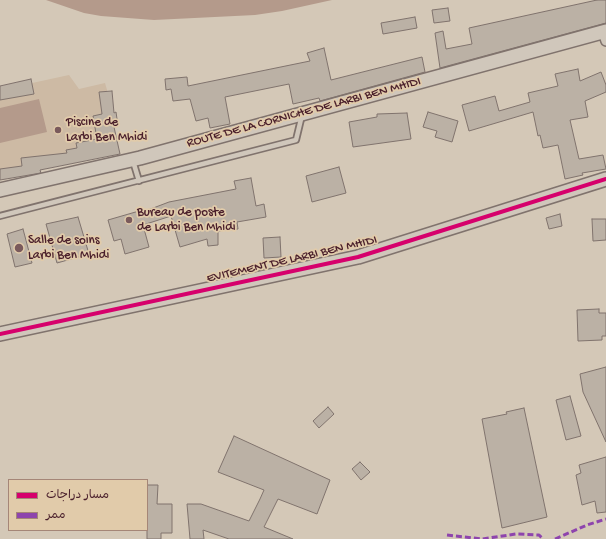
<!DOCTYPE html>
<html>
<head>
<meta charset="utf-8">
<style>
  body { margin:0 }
  #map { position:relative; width:606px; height:539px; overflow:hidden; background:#d4c8b7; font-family:"Gochi Hand","Playpen Sans Arabic",sans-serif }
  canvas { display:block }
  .legend { position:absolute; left:8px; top:479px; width:140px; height:52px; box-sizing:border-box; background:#e1cbaa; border:1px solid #a58677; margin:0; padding:5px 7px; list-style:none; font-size:12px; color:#4a1f2b }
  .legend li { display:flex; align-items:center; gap:8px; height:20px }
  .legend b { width:20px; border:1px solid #a58677 }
</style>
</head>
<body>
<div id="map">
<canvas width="606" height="539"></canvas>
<ul class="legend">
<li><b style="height:5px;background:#d6006c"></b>مسار دراجات</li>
<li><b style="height:5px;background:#8e44ad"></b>ممر</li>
</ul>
</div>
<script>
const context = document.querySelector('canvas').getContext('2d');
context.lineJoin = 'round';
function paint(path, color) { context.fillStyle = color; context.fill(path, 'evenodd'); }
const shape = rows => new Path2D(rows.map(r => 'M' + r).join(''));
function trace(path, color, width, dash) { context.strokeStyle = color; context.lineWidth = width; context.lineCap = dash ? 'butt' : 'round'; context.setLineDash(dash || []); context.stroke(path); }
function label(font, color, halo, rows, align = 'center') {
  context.font = font + ' "Gochi Hand",sans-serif'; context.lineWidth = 3.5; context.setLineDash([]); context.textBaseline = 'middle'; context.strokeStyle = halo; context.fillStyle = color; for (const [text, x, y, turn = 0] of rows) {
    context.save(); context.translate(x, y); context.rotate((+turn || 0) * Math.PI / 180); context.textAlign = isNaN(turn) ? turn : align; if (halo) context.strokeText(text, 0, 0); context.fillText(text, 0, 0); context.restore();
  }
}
const green = shape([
  [69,75,79,89,105,83,115,118,115,142,0,177,0,90]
]);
const water = shape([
  [46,0,332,0,282,11,255,15,154,20,101,16,84,13],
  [39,99,47,132,0,143,0,108]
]);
const building = shape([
  [597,0,606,0,606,23,440,68,435,33,443,31,446,49,472,44,469,28,597,0],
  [448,8,450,21,434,23,432,10,448,8],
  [415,17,417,28,383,34,381,23,415,17],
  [324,48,331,80,422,57,425,72,320,101,319,98,293,104,289,84,225,97,230,124,210,128,208,118,196,121,190,99,173,101,171,89,166,90,165,79,187,77,188,86,310,61,307,53,324,48],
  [578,69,580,81,601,72,606,85,606,92,585,101,588,117,570,120,579,159,603,155,606,169,582,173,583,175,565,179,558,145,543,148,540,135,538,136,533,112,469,131,462,105,495,96,499,111,530,102,528,93,558,86,555,74,578,69],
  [31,79,34,94,0,100,0,86,31,79],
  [112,91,114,113,116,112,118,126,114,127,120,154,40,170,41,173,0,180,0,169,22,166,21,158,67,153,66,150,77,148,76,143,97,139,93,116,102,114,99,92,112,91],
  [428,112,458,121,452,142,435,137,437,131,423,127,428,112],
  [407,113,411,139,353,147,349,122,377,117,377,114,407,113],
  [339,167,346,193,312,202,306,176,339,167],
  [251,178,256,206,264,204,266,217,237,222,238,229,218,231,218,245,208,246,207,239,180,247,171,216,143,225,149,247,125,254,121,239,114,241,108,220,139,211,140,213,169,202,236,189,234,181,251,178],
  [560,214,562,226,549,229,546,218,560,214],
  [78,217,89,254,57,263,46,224,78,217],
  [592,219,606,219,606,240,593,241,592,219],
  [23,229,32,263,15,267,7,234,23,229],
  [280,237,281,257,264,258,263,238,280,237],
  [599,309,599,313,606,313,606,336,602,336,602,340,578,341,577,310,599,309],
  [606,367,606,442,583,392,580,374,606,367],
  [570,396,581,436,566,440,556,400,570,396],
  [328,407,334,414,319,428,313,421,328,407],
  [524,408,547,517,502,528,482,419,507,414,506,412,524,408],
  [234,436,330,480,317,514,278,499,264,527,293,539,229,539,203,530,204,539,190,539,187,504,201,504,249,521,260,499,264,490,218,472,234,436],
  [606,457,606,512,597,513,595,501,582,505,576,475,581,473,579,465,606,457],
  [360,462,370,472,361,480,352,469,360,462],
  [147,485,158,485,157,504,172,504,172,533,161,533,161,539,147,539,147,485]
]);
const lane = shape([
  [133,161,139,181],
  [0,216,296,140,302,115]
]);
const street = shape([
  [603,32,606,41]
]);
const secondary = shape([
  [0,190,140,158,606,31],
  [0,334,358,257,606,179]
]);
const quiet = shape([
  [447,535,482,539,516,534,539,535,543,539],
  [555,539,587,525,606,519]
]);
const cycleway = shape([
  [0,334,358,257,606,179]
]);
const markers = [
  [58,130,4,"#7a5a5c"],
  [129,220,4,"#7a5a5c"],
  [19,248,5,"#7a5a5c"]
];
const streetNames = [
  ["ROUTE DE LA CORNICHE DE LARBI BEN MHIDI",304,113,-15],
  ["EVITEMENT DE LARBI BEN MHIDI",292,260,-13]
];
const poiNames = [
  ["Piscine de",66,123],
  ["Larbi Ben Mhidi",66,138],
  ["Bureau de poste",137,213],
  ["de Larbi Ben Mhidi",137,228],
  ["Salle de soins",28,241],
  ["Larbi Ben Mhidi",28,256]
];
paint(green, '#cdbaa4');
paint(water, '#b49a8b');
paint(building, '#bbb1a5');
trace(building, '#80736d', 1);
trace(lane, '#80736d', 8);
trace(street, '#80736d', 12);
trace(secondary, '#80736d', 16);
trace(lane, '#d0c7bb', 4.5);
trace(street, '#d0c7bb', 9);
trace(secondary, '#d0c7bb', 13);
trace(quiet, '#8e44ad', 3, [6, 3]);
trace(cycleway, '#d6006c', 4);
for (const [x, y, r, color] of markers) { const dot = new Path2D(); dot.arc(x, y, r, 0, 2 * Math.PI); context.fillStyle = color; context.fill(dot); trace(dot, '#e1cbaa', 1.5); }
label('13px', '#4a1f2b', '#e1cbaa', streetNames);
label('13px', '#4a1f2b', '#e1cbaa', poiNames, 'left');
</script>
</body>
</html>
